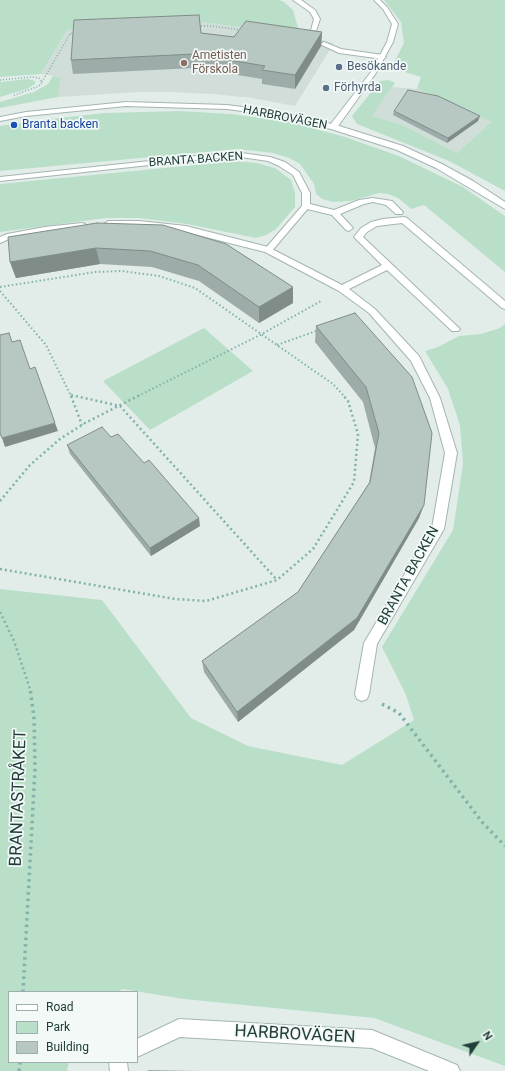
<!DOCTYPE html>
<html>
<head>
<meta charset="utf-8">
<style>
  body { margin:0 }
  #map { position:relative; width:505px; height:1071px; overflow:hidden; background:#e2ede9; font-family:Roboto,sans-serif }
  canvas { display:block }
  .legend { position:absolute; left:8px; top:991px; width:130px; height:72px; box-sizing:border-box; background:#f2f9f7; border:1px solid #9eaeac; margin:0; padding:5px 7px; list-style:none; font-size:12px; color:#213e3b }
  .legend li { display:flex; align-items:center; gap:8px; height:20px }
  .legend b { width:20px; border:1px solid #9eaeac }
  .north { position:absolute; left:457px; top:1023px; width:40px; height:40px; -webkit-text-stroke:3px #f2f9f7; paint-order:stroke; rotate:56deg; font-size:11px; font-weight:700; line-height:16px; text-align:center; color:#213e3b }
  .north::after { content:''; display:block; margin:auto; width:14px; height:18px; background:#213e3b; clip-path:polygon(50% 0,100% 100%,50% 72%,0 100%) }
</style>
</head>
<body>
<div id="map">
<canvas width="505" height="1071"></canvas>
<ul class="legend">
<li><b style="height:5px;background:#fff"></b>Road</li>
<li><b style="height:11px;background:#badfc9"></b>Park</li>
<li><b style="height:11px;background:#b7c8c3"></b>Building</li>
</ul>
<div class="north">N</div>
</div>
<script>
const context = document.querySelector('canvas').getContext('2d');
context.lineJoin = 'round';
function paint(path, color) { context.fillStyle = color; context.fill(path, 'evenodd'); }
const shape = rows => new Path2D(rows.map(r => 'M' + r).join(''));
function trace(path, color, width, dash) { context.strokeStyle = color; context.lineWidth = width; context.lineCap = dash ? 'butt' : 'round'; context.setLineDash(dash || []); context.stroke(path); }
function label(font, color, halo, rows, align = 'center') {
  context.font = font + ' Roboto,sans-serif'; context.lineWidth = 3.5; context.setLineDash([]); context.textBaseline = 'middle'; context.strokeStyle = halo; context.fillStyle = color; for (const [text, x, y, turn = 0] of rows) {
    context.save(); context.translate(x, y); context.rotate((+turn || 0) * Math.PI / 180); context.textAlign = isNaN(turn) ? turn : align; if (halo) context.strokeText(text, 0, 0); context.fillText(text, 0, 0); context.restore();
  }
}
const built = shape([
  [200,22,297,34,333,43,328,53,295,106,252,98,213,94,172,92,138,92,58,97,61,77,41,74,67,30],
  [392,87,417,89,491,122,457,153,403,125,372,116]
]);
const green = shape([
  [0,0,279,0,284,2,293,10,299,31,297,34,200,22,67,30,41,74,0,77],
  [384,0,505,0,505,191,449,161,357,124,352,116,380,81,389,80,395,83,372,116,403,125,457,153,491,122,417,89,421,77,391,68,404,43,401,22],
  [53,76,61,77,58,97,0,108,0,102,34,92,48,84],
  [28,79,35,81,35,84,27,89,0,97,0,82],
  [180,111,231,114,286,121,345,137,399,156,463,187,505,216,505,272,424,205,411,209,398,198,388,194,379,193,351,201,333,202,322,199,316,194,314,184,300,164,289,158,273,153,238,149,0,171,0,126,33,121,105,113],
  [236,161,257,163,275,168,291,180,295,193,295,207,276,229,266,235,256,238,187,224,139,218,106,218,0,232,0,184],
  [505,324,505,1066,374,1018,184,999,122,989,119,992,9,992,9,1062,69,1062,67,1071,0,1071,0,589,102,600,191,718,248,746,342,765,414,720,406,695,382,647,453,530,463,464,460,425,448,389,425,351,438,347,459,336,481,334,500,328],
  [204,328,253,371,150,430,103,381]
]);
const pathFar3 = shape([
  [198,26,211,26,241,30],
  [0,80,31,77,39,78,42,82,39,86,12,96],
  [42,82,70,34,75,32]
]);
const pathFar2 = shape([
  [0,287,95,272,122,271,159,276,195,288,333,384,344,396],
  [0,291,46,345,71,396,73,396],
  [277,345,319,330],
  [138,396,262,334,321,301]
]);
const pathFar1 = shape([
  [71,395,120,406,277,580],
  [71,396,82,425],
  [0,501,30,465,60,439,85,423,140,395],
  [0,569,175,599,206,601,277,580,313,549,354,482,358,434,348,401,343,395],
  [0,612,14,641,30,689]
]);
const path = shape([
  [382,704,399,713,482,822,505,846],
  [23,992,35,769,34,718,30,688],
  [19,1071,20,1062]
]);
const service = shape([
  [293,0,301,0,315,10,320,19,316,31,311,30,314,19,310,12,293,0],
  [324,42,341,49,383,55,386,57,383,59,339,53,322,45,321,44,324,42],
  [373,198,392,201,403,212,402,214,396,214,386,205,373,202,364,204,340,214,353,228,349,231,346,230,332,215,303,208,302,206,306,203,334,210,359,200,373,198],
  [404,217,407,218,505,301,505,309,502,308,402,223,377,226,367,232,363,237,460,329,458,331,452,331,387,270,349,289,375,309,419,356,440,398,457,453,444,529,377,644,369,694,367,699,362,701,357,699,355,694,364,643,432,528,445,453,430,398,411,361,369,313,339,291,265,252,186,232,139,227,108,227,104,224,108,221,139,221,186,226,268,247,342,285,382,265,354,237,361,228,371,222,383,219,404,217],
  [82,223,85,224,86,226,85,228,45,233,9,239,0,243,0,237,7,234,45,227,82,223],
  [179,1019,372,1030,457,1065,460,1071,429,1071,372,1048,180,1037,137,1057,137,1039,179,1019],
  [109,1062,127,1062,128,1071,110,1071,109,1062]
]);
const minor = shape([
  [374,0,380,0,387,7,398,24,393,42,376,73,336,129,330,129,330,125,371,72,387,42,392,24,383,9,374,0],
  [234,152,270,157,285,162,299,172,310,193,310,206,271,252,268,253,264,250,302,206,302,193,293,175,279,166,268,161,234,156,0,181,0,177,234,152]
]);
const tertiary = shape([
  [126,102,227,105,279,112,336,125,403,146,442,164,473,181,505,202,505,209,436,168,397,150,331,129,279,116,227,109,126,106,26,116,0,121,0,117,26,112,126,102]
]);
const wall = shape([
  [322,32,321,46,295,89,262,84,262,79,194,68,73,74,71,60,201,33,234,37],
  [394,111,478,121,447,143,393,115],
  [97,223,293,303,259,323,199,281,152,267,100,264,16,278,10,262],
  [355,313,419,518,354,630,238,722,204,672,202,661,298,592,369,483,375,448,363,402,315,342,316,326],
  [111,437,144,463,200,526,151,556,70,454,67,445],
  [149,1070,199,1071,147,1071]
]);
const shadedWall = shape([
  [322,32,321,46,295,89,295,75],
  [480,116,478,121,447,143,448,138],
  [96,248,100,264,16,278,10,262],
  [293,287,293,303,259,323,259,307],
  [55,423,58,431,5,447,2,438],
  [424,505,419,518,354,630,238,722,237,712],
  [199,518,200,526,151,556,150,548]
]);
const building = shape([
  [199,15,201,33,234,37,246,21,322,32,295,75,262,70,265,66,194,54,71,60,74,20,199,15],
  [408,90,438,96,480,116,448,138,394,111,408,90],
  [97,223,163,225,226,244,293,287,259,307,198,265,150,251,96,248,10,262,8,237,97,223],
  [355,313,412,377,432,433,424,505,357,618,237,712,202,661,298,592,370,482,379,433,366,387,316,326,355,313],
  [9,333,12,342,20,340,30,369,35,367,55,423,2,438,0,433,0,335,9,333],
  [102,427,111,437,118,434,144,463,149,460,199,518,150,548,67,445,102,427]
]);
const markers = [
  [184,63,4,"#8d6e63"],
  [339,67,4,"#5c6f8a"],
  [326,88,4,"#5c6f8a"],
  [14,125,4,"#1a4fb4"]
];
const farEducationnames = [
  ["Ametisten",192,56],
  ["Förskola",192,70]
];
const farServicenames = [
  ["Besökande",347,67],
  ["Förhyrda",334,88]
];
const farStreetnames = [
  ["HARBROVÄGEN",285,118,11],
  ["BRANTA BACKEN",196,160,-4]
];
const farTransitnames = [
  ["Branta backen",22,125]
];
const streetNames = [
  ["BRANTA BACKEN",409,576,-61]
];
const nearStreetnames = [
  ["BRANTASTRÅKET",19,798,-88],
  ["HARBROVÄGEN",295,1035,3]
];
paint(built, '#d0ddd9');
paint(green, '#badfc9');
trace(service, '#a4b5b1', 2);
trace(minor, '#a4b5b1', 2);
trace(tertiary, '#a4b5b1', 2);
trace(pathFar3, '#81b2aa', 1.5, [1, 2]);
trace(pathFar2, '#81b2aa', 2, [1.5, 2.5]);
trace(pathFar1, '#81b2aa', 2.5, [2, 3]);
trace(path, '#81b2aa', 3.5, [2.5, 4]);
paint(service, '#fff');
paint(minor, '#fff');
paint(tertiary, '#fff');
paint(wall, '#9daca8');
paint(shadedWall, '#808c88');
paint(building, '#b7c8c3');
trace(building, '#808c88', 1);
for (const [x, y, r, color] of markers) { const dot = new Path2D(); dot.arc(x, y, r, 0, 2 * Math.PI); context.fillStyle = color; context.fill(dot); trace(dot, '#f2f9f7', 1.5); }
label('12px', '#785e54', '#f2f9f7', farEducationnames, 'left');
label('12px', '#4e5e75', '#f2f9f7', farServicenames, 'left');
label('12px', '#213e3b', '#f2f9f7', farStreetnames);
label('12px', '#164399', '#f2f9f7', farTransitnames, 'left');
label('14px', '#213e3b', '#f2f9f7', streetNames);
label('17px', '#213e3b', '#f2f9f7', nearStreetnames);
</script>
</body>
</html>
